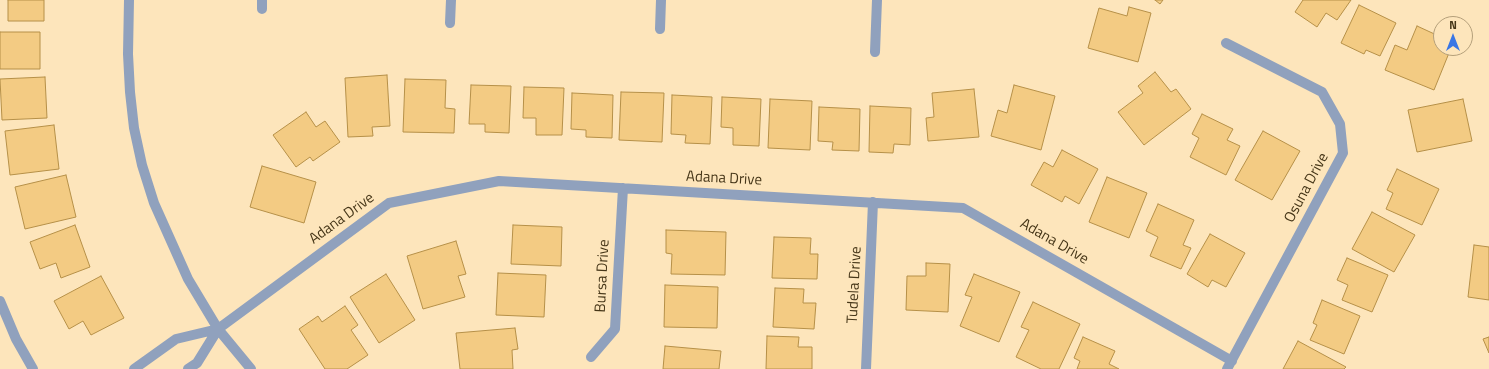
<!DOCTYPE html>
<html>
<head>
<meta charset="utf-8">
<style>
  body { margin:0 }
  #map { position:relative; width:1489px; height:369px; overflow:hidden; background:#fde5bb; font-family:"Titillium Web",sans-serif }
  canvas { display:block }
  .north { position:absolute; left:1433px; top:16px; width:40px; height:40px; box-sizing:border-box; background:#fde5bb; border:1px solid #b49f7a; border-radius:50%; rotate:0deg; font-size:11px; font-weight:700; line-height:16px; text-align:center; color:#463618 }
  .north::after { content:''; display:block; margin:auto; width:14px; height:18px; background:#3a76e4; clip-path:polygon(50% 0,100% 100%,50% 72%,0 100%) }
</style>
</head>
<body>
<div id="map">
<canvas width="1489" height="369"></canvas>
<div class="north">N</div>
</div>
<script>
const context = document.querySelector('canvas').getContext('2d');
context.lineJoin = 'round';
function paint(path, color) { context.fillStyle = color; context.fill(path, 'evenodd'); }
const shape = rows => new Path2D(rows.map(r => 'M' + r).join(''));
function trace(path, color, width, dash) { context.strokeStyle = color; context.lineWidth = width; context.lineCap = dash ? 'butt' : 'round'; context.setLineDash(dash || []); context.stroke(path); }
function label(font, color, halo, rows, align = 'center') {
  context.font = font + ' "Titillium Web",sans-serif'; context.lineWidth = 3; context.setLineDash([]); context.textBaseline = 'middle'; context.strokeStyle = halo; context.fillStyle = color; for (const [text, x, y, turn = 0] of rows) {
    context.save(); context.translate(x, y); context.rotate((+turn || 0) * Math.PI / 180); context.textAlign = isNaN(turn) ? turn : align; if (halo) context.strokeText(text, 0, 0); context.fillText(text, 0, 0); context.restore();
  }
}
const building = shape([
  [8,0,44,0,44,21,8,21,8,0],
  [1155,0,1163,0,1160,4,1155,0],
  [1303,0,1351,0,1337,20,1326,13,1317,27,1295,12,1303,0],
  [1359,5,1396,23,1380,56,1366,50,1364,54,1341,43,1359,5],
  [1129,7,1151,13,1138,62,1088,48,1099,8,1127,16,1129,7],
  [1417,26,1441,37,1441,48,1451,48,1434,90,1385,70,1395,45,1407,50,1417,26],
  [0,32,40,32,40,69,0,69,0,32],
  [1155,72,1171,92,1176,89,1191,109,1144,145,1118,112,1143,93,1138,86,1155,72],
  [387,75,390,126,372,127,373,136,348,137,345,78,387,75],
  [45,77,47,118,2,120,0,79,45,77],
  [405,79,446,80,445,108,455,109,454,133,403,132,405,79],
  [471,85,511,86,509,133,485,132,485,124,469,124,471,85],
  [1014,85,1055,96,1041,150,991,136,998,110,1007,113,1014,85],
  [524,87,564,88,562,135,536,135,536,118,523,118,524,87],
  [974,89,979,137,928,141,926,118,934,117,932,93,974,89],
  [621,92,664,93,662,142,619,140,621,92],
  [572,93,613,95,612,138,586,137,586,130,571,129,572,93],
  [672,95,712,97,710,144,685,143,686,135,671,134,672,95],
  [722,97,761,99,759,146,733,145,733,128,721,127,722,97],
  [770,99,812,101,810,150,768,148,770,99],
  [1463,99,1472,141,1417,152,1408,110,1463,99],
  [870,106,911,108,910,145,894,144,893,153,869,152,870,106],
  [819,107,860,109,859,151,832,150,833,142,818,141,819,107],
  [306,112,316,127,325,121,340,142,313,161,310,157,296,167,273,135,306,112],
  [1202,114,1233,129,1227,140,1240,146,1226,175,1190,157,1199,138,1192,134,1202,114],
  [54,125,59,169,10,175,5,131,54,125],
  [1263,131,1300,151,1272,200,1235,180,1263,131],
  [1062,150,1098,169,1079,204,1065,196,1062,202,1031,185,1044,162,1053,167,1062,150],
  [262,166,316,182,304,223,250,207,262,166],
  [1397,169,1439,189,1422,225,1386,209,1393,193,1387,190,1397,169],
  [66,175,76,217,25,229,15,187,66,175],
  [1107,177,1147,193,1129,238,1089,222,1107,177],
  [1158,204,1194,220,1183,245,1191,248,1181,269,1150,256,1158,237,1146,231,1158,204],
  [1372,212,1415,235,1394,272,1352,249,1372,212],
  [75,225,90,267,61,278,56,263,40,269,30,242,75,225],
  [513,225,562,227,561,266,511,264,513,225],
  [666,230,726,232,725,275,671,274,672,254,666,253,666,230],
  [1210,234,1245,253,1226,287,1212,280,1208,287,1187,274,1210,234],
  [774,237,811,238,810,254,818,254,817,279,772,278,774,237],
  [456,241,466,274,458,276,465,297,423,309,407,256,456,241],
  [1474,245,1489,247,1489,300,1468,297,1474,245],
  [1347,258,1388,275,1372,312,1342,300,1348,285,1337,280,1347,258],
  [926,263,950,264,948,312,906,310,907,276,926,276,926,263],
  [498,273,546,275,544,317,496,315,498,273],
  [386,274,415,320,379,343,350,297,386,274],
  [974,274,1020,292,999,342,960,326,972,297,965,295,974,274],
  [101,276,124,318,91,335,83,321,69,329,54,301,101,276],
  [665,285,718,287,717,328,664,327,665,285],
  [775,288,804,289,803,303,816,303,814,329,773,327,775,288],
  [1322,300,1360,316,1344,354,1310,340,1317,325,1313,323,1322,300],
  [1033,302,1080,324,1059,369,1041,369,1016,357,1029,330,1021,327,1033,302],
  [345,306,358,325,351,330,368,355,347,369,325,369,299,329,318,316,322,322,345,306],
  [515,328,518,349,512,350,513,369,460,369,456,333,515,328],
  [767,336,799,337,798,347,812,347,812,369,766,369,767,336],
  [1083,337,1115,351,1109,364,1119,369,1077,369,1080,361,1074,358,1083,337],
  [1489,337,1489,353,1483,339,1489,337],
  [1298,341,1346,367,1344,369,1283,369,1298,341],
  [665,346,721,351,719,369,663,369,665,346]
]);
const minor = shape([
  [129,0,128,54,130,92,134,128,142,165,154,203,188,279,218,329,251,369],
  [262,9,262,0],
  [450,23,451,0],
  [660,29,661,0],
  [1226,43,1322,92,1340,124,1343,153,1227,369],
  [875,52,877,0],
  [0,301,16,339,33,369],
  [591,357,615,329,623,188],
  [134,369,176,339,218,329],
  [188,369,197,363,218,329,389,203,499,181,963,208,1232,361],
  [866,369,873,202]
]);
const streetNames = [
  ["Adana Drive",724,179,3],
  ["Osuna Drive",1307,188,-62],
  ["Adana Drive",342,219,-36],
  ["Adana Drive",1054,242,30],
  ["Bursa Drive",603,276,-87],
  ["Tudela Drive",855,285,-87]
];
paint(building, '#f3cb83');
trace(building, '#b69048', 1);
trace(minor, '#90a1bd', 10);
label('15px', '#463618', '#fde5bb', streetNames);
</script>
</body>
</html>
